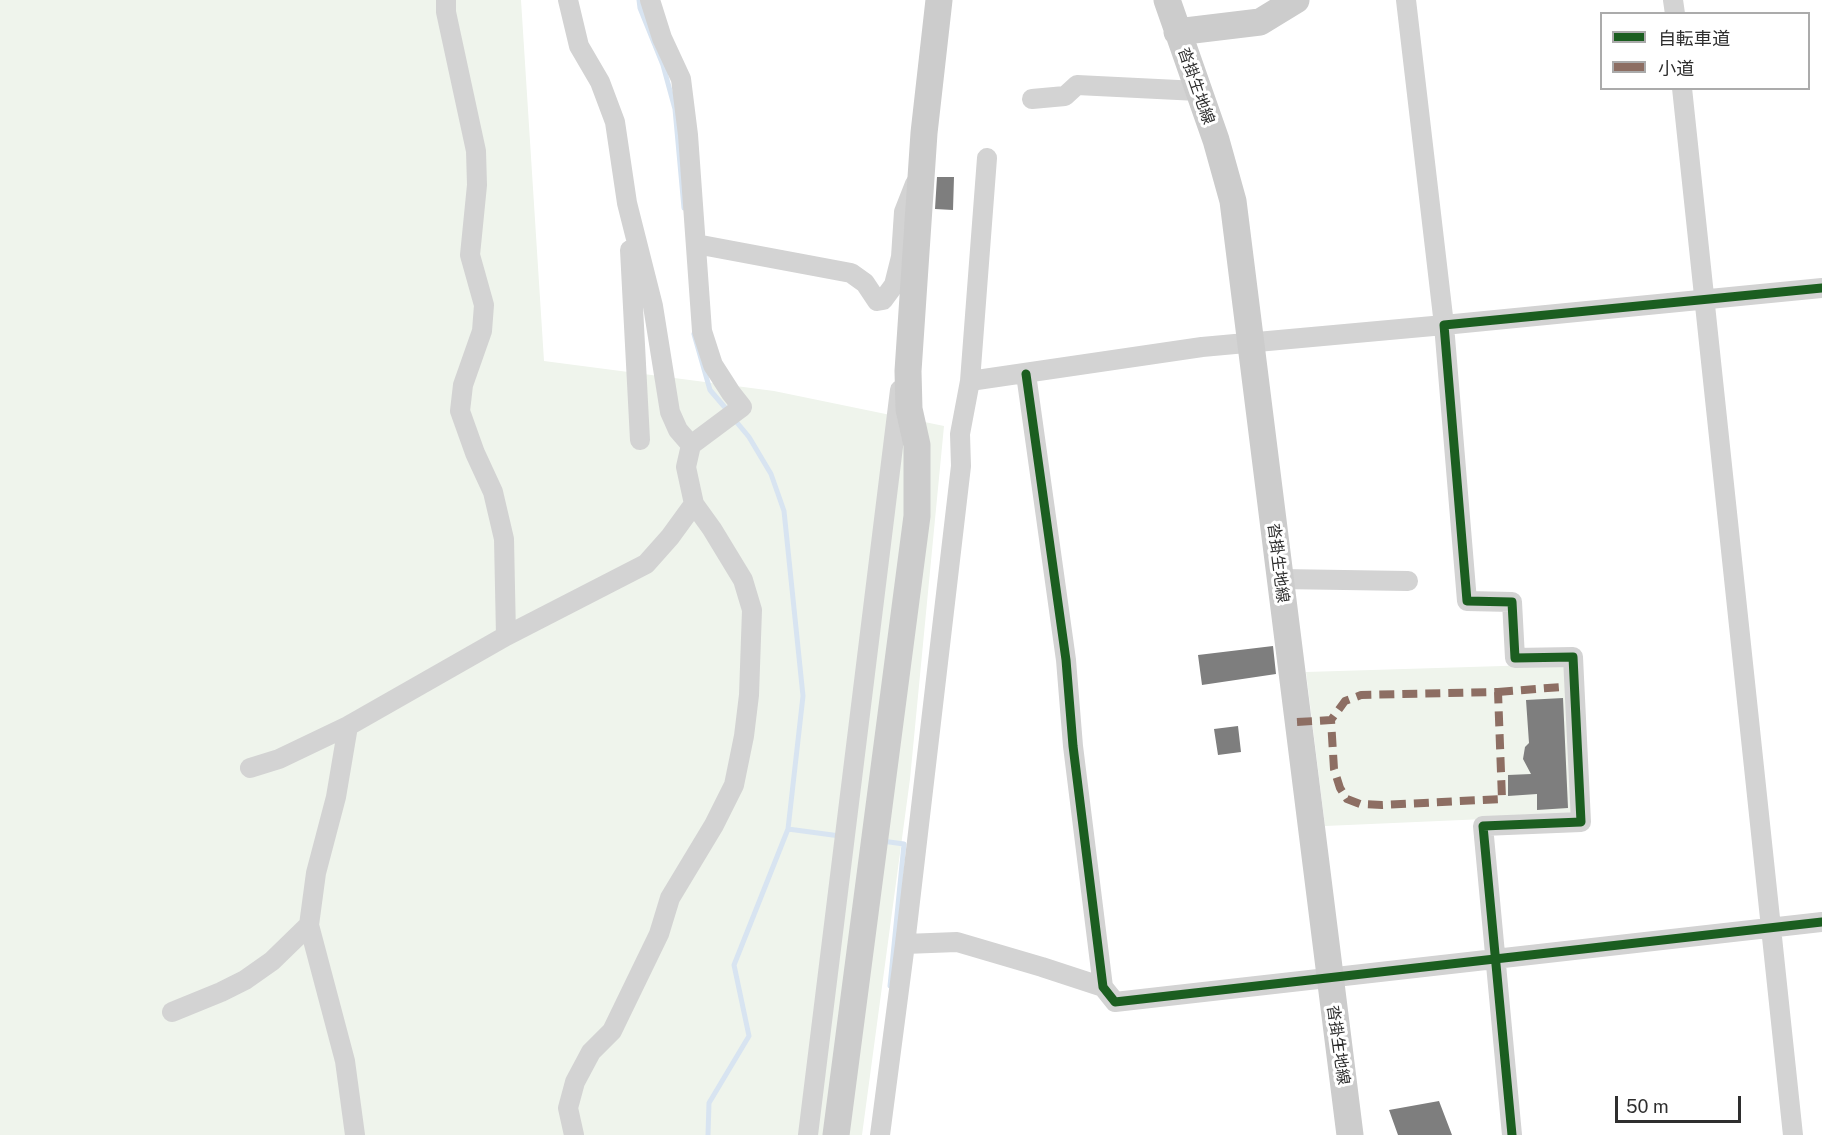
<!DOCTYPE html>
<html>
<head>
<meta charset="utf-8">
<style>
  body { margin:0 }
  #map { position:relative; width:1822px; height:1135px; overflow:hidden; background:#fff; font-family:"Public Sans","Noto Sans JP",sans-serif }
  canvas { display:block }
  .legend { position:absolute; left:1600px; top:12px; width:210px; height:78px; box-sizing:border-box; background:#fff; border:2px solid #ababab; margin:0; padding:8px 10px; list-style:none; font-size:18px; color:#2e2e2e }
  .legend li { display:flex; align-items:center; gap:12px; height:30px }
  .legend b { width:30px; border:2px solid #ababab }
  .scale { position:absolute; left:1615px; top:1096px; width:126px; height:27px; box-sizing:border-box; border:3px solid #2e2e2e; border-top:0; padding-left:8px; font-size:18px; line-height:21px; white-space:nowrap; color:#2e2e2e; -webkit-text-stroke:4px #fff; paint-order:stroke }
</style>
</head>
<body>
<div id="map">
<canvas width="1822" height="1135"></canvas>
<ul class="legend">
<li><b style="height:8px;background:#1b5e20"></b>自転車道</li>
<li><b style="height:8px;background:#8d6e63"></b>小道</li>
</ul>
<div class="scale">50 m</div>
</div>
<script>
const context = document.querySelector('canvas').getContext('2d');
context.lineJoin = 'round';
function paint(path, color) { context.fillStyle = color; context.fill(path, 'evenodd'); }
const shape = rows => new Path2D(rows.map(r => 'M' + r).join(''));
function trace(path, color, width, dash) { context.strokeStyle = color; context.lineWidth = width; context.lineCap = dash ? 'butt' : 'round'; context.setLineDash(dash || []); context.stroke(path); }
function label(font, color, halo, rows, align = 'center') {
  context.font = font + ' "Public Sans","Noto Sans JP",sans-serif'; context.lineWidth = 6; context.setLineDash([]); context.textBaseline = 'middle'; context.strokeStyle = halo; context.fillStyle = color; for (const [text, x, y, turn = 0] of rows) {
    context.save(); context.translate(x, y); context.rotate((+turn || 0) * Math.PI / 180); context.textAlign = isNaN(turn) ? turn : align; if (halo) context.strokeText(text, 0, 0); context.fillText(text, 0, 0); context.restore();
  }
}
const green = shape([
  [0,0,521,0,544,361,774,391,944,426,910,779,862,1135,0,1135],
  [1568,664,1576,815,1325,826,1306,672]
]);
const stream = shape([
  [639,0,640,8,663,65,675,109,684,208],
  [694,334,710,390,728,411],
  [788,829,840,836],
  [882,841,904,844,890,986],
  [708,1135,709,1103,749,1036,734,965,788,829,803,696,784,511,771,474,749,437,734,419]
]);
const building = shape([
  [937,177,954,177,953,210,935,209],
  [1273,646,1276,674,1202,685,1198,655],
  [1563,698,1568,808,1537,810,1537,794,1508,796,1508,775,1531,774,1523,759,1525,747,1529,743,1526,700],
  [1238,726,1241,752,1218,755,1214,729],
  [1439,1101,1452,1135,1398,1135,1389,1110]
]);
const street = shape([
  [446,0,446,12,476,151,477,185,470,255,484,305,482,331,463,385,460,411,475,453,493,492,504,539,506,636,646,564,670,537,694,504],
  [568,0,579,46,600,82,615,122,627,203,653,306,670,412,678,430,691,445],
  [1673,0,1675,14],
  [1682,88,1793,1135],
  [1032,99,1065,96,1077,85,1198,91],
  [987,158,970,381,960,434,961,466,905,944,957,942,1042,967,1103,987],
  [696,244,851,273,865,283,877,301,883,300,894,285,901,257,904,212,915,184],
  [630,250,640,440],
  [1026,374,1066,660,1073,746,1103,987,1115,1002,1822,922],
  [970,381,1202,347,1444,325,1406,0],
  [1280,579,1408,581],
  [250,768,279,759,348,726,506,636],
  [309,925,345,1061,355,1135],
  [172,1012,221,992,245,980,272,961,309,925,316,873,336,797,348,726],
  [574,1135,568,1108,575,1082,591,1052,612,1031,659,934,670,898,714,825,734,785,744,736,749,695,752,610,743,580,712,529,694,504,686,467,691,445,742,407,731,393,713,365,702,331,688,135,681,79,662,38,650,0],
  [808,1135,900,390],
  [880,1135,905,944],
  [1512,1135,1483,826,1581,822,1573,657,1515,658,1512,602,1467,601,1444,325,1822,288]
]);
const secondary = shape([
  [1167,0,1216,140,1233,201,1350,1135],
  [1177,32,1260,22,1296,0],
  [836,1135,917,516,917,445,909,409,908,371,924,133,939,0]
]);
const quiet = shape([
  [1498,692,1561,687],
  [1297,722,1331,720,1334,769,1340,788,1347,799,1360,804,1382,805,1502,799,1498,692,1361,695,1345,701,1331,720]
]);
const cycleway = shape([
  [1026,374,1066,660,1073,746,1103,987,1115,1002,1822,922],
  [1512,1135,1483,826,1581,822,1573,657,1515,658,1512,602,1467,601,1444,325,1822,288]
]);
const streetNames = [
  ["沓掛生地線",1196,86,71],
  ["沓掛生地線",1278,563,83],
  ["沓掛生地線",1338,1045,82]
];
paint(green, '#eff4ec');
trace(stream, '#d8e4f1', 5);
paint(building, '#7e7e7e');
trace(street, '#d3d3d3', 20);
trace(secondary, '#ccc', 27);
trace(quiet, '#8d6e63', 8, [15, 8]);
trace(cycleway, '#1b5e20', 9);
label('16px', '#2e2e2e', '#fff', streetNames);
</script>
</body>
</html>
